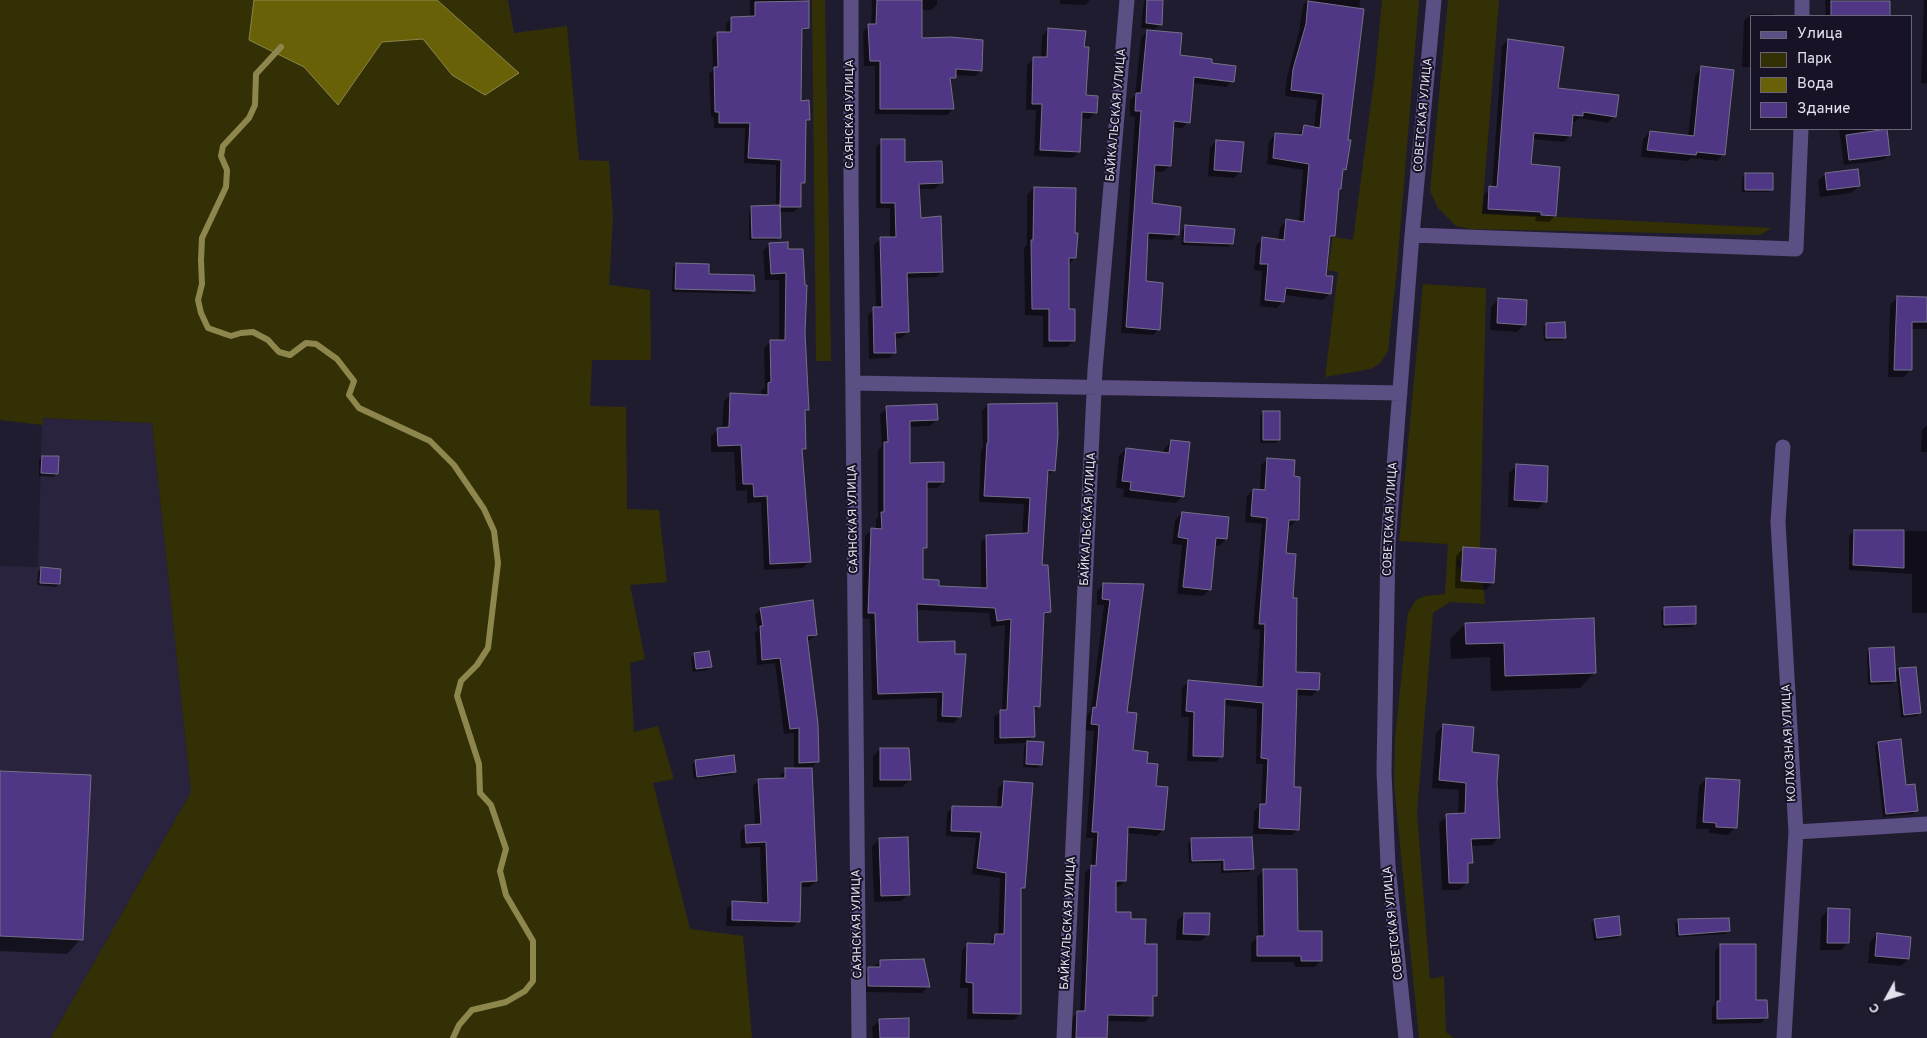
<!DOCTYPE html>
<html>
<head>
<meta charset="utf-8">
<style>
  body { margin:0 }
  #map { position:relative; width:1927px; height:1038px; overflow:hidden; background:#201c30; font-family:Overpass,sans-serif }
  canvas { display:block }
  .legend { position:absolute; left:1750px; top:15px; width:162px; height:115px; box-sizing:border-box; background:#171226; border:1px solid #696576; margin:0; padding:6px 9px; list-style:none; font-size:15px; color:#e4e1ef }
  .legend li { display:flex; align-items:center; gap:10px; height:25px }
  .legend b { width:25px; border:1px solid #696576 }
  .north { position:absolute; left:1862px; top:973px; width:50px; height:50px; -webkit-text-stroke:4px #171226; paint-order:stroke; rotate:231deg; font-size:14px; font-weight:700; line-height:20px; text-align:center; color:#e4e1ef }
  .north::after { content:''; display:block; margin:auto; width:18px; height:22px; background:#e4e1ef; clip-path:polygon(50% 0,100% 100%,50% 72%,0 100%) }
</style>
</head>
<body>
<div id="map">
<canvas width="1927" height="1038"></canvas>
<ul class="legend">
<li><b style="height:6px;background:#5c4f83"></b>Улица</li>
<li><b style="height:14px;background:#333006"></b>Парк</li>
<li><b style="height:14px;background:#686107"></b>Вода</li>
<li><b style="height:14px;background:#4f3785"></b>Здание</li>
</ul>
<div class="north">С</div>
</div>
<script>
const context = document.querySelector('canvas').getContext('2d');
context.lineJoin = 'round';
function paint(path, color) { context.fillStyle = color; context.fill(path, 'evenodd'); }
const shape = rows => new Path2D(rows.map(r => 'M' + r).join(''));
function trace(path, color, width, dash) { context.strokeStyle = color; context.lineWidth = width; context.lineCap = dash ? 'butt' : 'round'; context.setLineDash(dash || []); context.stroke(path); }
function label(font, color, halo, rows, align = 'center') {
  context.font = font + ' Overpass,sans-serif'; context.lineWidth = 4; context.setLineDash([]); context.textBaseline = 'middle'; context.strokeStyle = halo; context.fillStyle = color; for (const [text, x, y, turn = 0] of rows) {
    context.save(); context.translate(x, y); context.rotate((+turn || 0) * Math.PI / 180); context.textAlign = isNaN(turn) ? turn : align; if (halo) context.strokeText(text, 0, 0); context.fillText(text, 0, 0); context.restore();
  }
}
const built = shape([
  [42,418,152,423,191,792,51,1038,0,1038,0,566,38,567]
]);
const green = shape([
  [0,0,254,0,249,40,304,67,338,105,382,42,423,39,452,75,518,73,437,0,508,0,514,33,567,26,579,160,609,161,613,218,609,285,650,290,651,360,592,360,590,406,626,407,627,509,659,510,667,582,630,585,645,659,630,663,634,732,658,726,674,779,653,783,690,929,743,936,752,1038,51,1038,191,792,152,423,43,418,43,425,0,420],
  [812,0,825,0,831,361,816,361],
  [1382,0,1419,0,1397,268,1388,351,1380,363,1371,369,1325,377,1338,272,1328,270,1333,237,1353,240,1375,73],
  [1448,0,1499,0,1482,213,1772,228,1760,235,1470,229,1456,226,1438,208,1430,191],
  [1423,284,1486,288,1480,548,1462,561,1457,560,1457,567,1462,568,1462,581,1483,582,1485,604,1450,602,1433,613,1417,813,1430,979,1444,976,1446,1032,1454,1038,1419,1038,1394,784,1395,739,1408,613,1416,600,1425,596,1445,594,1448,544,1399,541]
]);
const water = shape([
  [254,0,437,0,519,73,485,95,452,75,423,39,382,42,338,105,304,67,249,40,254,0]
]);
const shadow = shape([
  [750,0,801,0,808,28,800,33,800,102,809,120,805,124,804,182,800,187,799,207,794,212,779,212,780,237,776,240,749,240,749,210,752,207,776,207,776,165,744,163,745,128,714,128,714,117,711,117,709,74,713,70,712,39,718,33,726,33,726,24,731,18,750,17],
  [872,0,937,0,937,5,931,10,921,10,921,40,981,70,975,76,955,75,949,83,953,109,947,115,875,114,875,66,864,66,863,31,871,25],
  [1060,0,1090,0,1085,5,1060,4],
  [1144,0,1162,0,1161,24,1155,29,1141,28],
  [1308,0,1360,0,1345,169,1341,173,1337,191,1333,236,1328,241,1324,277,1330,293,1323,300,1284,295,1283,301,1277,308,1260,306,1262,271,1254,270,1256,245,1263,239,1278,240,1280,227,1287,221,1299,222,1303,170,1267,164,1269,141,1276,134,1297,136,1304,127,1314,129,1317,100,1285,96,1287,77,1299,32,1303,5],
  [1825,0,1882,0,1882,2,1889,2,1889,16,1826,16],
  [1924,0,1927,0,1927,84,1921,83],
  [1751,14,1774,14,1774,16,1751,16,1751,67,1742,67,1744,21],
  [1048,29,1082,48,1085,96,1095,112,1089,119,1080,118,1079,152,1072,158,1034,156,1036,110,1026,110,1027,65,1034,58,1041,58,1042,36],
  [1147,31,1179,56,1210,64,1232,81,1226,87,1192,83,1188,122,1182,128,1173,127,1170,165,1163,172,1153,171,1151,204,1178,234,1172,240,1147,239,1145,282,1159,329,1153,335,1121,333,1135,117,1130,116,1130,100,1135,95,1141,38],
  [1188,75,1229,80,1229,82,1188,77],
  [1508,40,1557,90,1614,116,1608,123,1579,118,1575,122,1571,121,1570,136,1564,142,1532,139,1530,165,1555,216,1549,222,1535,221,1536,217,1482,214,1484,194,1492,188,1502,46],
  [1702,68,1724,154,1717,161,1691,158,1688,161,1641,157,1643,139,1650,132,1688,136,1695,75],
  [1839,129,1886,129,1889,155,1883,160,1844,165],
  [882,141,904,164,941,183,935,189,918,189,920,219,942,271,936,277,906,278,908,332,901,338,894,338,895,352,889,358,869,359,868,315,876,308,874,245,881,238,890,238,890,208,876,208,876,147],
  [1216,141,1240,172,1234,178,1208,176,1210,148],
  [1745,174,1772,189,1769,192,1742,192,1742,178],
  [1825,174,1859,186,1851,193,1820,197,1818,181],
  [1034,188,1075,258,1068,265,1068,310,1074,340,1067,347,1043,347,1043,316,1025,315,1024,248,1027,245,1027,195],
  [1185,227,1232,244,1228,247,1181,245,1182,230],
  [770,244,787,251,804,333,808,409,804,414,805,449,801,453,809,562,802,568,764,570,761,502,747,503,747,490,736,491,734,452,711,452,711,436,718,429,722,429,724,401,731,394,762,396,761,391,765,387,764,348,771,341,779,341,779,280,765,280,763,251],
  [676,264,707,275,753,290,750,294,672,292,673,268],
  [1897,298,1927,298,1927,329,1911,329,1911,369,1904,377,1888,377,1890,305],
  [1499,299,1525,324,1517,332,1490,330,1491,307],
  [1546,324,1565,337,1562,340,1544,341,1543,327],
  [988,405,1054,470,1047,476,1041,567,1049,612,1042,619,1038,706,1033,712,1033,737,1028,742,1041,765,1038,768,1023,767,1024,746,1027,743,994,744,994,717,1002,711,1005,625,991,627,989,613,916,610,917,644,960,716,954,723,937,722,937,698,872,700,870,619,862,618,865,536,872,530,876,530,876,519,878,517,878,450,882,446,880,414,887,408,936,420,930,426,908,427,908,464,943,482,937,488,926,488,926,547,922,551,922,580,938,587,981,589,981,542,987,536,1022,535,1024,504,979,502,981,450,983,448,982,411],
  [1264,412,1279,440,1276,443,1260,443,1260,415],
  [1927,425,1927,452,1921,452,1922,430],
  [1171,442,1183,496,1176,503,1123,497,1124,489,1116,488,1119,456,1126,449,1164,454,1164,449],
  [42,457,57,473,54,477,39,476,39,460],
  [1268,459,1292,477,1297,520,1291,526,1288,526,1285,554,1291,599,1295,673,1318,689,1312,696,1295,695,1292,788,1298,829,1292,835,1253,834,1254,811,1261,805,1263,764,1256,764,1257,709,1223,705,1222,756,1216,762,1187,761,1189,717,1181,717,1182,688,1188,682,1257,688,1260,630,1253,629,1262,524,1245,522,1247,496,1253,490,1260,491,1261,465],
  [1517,466,1545,501,1538,509,1508,507,1509,473],
  [1182,513,1226,539,1219,546,1214,545,1210,589,1203,596,1177,594,1182,545,1172,544,1175,520],
  [1854,531,1927,531,1927,613,1912,613,1912,574,1849,570,1849,536],
  [1463,549,1493,582,1486,590,1455,588,1456,556],
  [41,569,59,584,56,587,37,585,38,572],
  [1103,585,1142,585,1126,713,1131,752,1145,764,1154,787,1163,830,1157,836,1127,833,1125,881,1118,887,1115,887,1114,913,1130,920,1144,945,1156,996,1152,999,1151,1016,1145,1022,1106,1021,1106,1038,1071,1038,1071,1018,1080,1012,1085,873,1091,867,1093,838,1086,838,1094,731,1085,730,1087,715,1091,711,1104,605,1097,605,1097,591],
  [1664,608,1695,623,1692,627,1662,628,1661,612],
  [761,609,816,634,810,640,806,640,818,762,811,767,816,881,810,887,800,887,798,921,793,927,726,926,727,908,733,903,762,904,760,847,741,848,740,832,745,826,755,825,753,786,759,780,780,780,780,775,786,770,794,770,794,733,784,734,775,663,757,665,755,633,758,630,755,615],
  [1465,624,1594,673,1580,688,1491,691,1490,657,1451,659,1450,639],
  [1870,649,1894,674,1899,669,1920,713,1916,716,1901,718,1897,679,1892,684,1868,685,1867,652],
  [694,654,710,667,707,670,693,672,691,658],
  [1444,725,1496,782,1499,837,1492,845,1470,846,1471,862,1467,867,1467,883,1459,890,1442,890,1439,823,1446,816,1458,815,1459,790,1432,788,1436,733],
  [1879,743,1917,810,1913,814,1883,817,1875,746],
  [880,749,910,780,902,787,873,787,873,756],
  [696,761,734,772,731,775,694,779,692,765],
  [0,772,81,939,67,954,0,951],
  [1706,779,1736,827,1728,835,1709,833,1709,829,1696,829,1699,786],
  [1004,782,1024,888,1020,892,1020,1014,1014,1020,967,1019,968,988,960,988,962,950,968,944,989,945,995,936,998,936,1000,878,972,874,976,838,946,836,947,813,953,807,997,808,998,788],
  [879,839,909,894,901,901,874,902,872,846],
  [1191,840,1253,868,1249,872,1221,873,1221,863,1189,863,1188,843],
  [1264,870,1296,932,1321,961,1314,967,1295,967,1294,962,1251,962,1251,943,1258,937,1257,877],
  [1828,910,1848,943,1841,950,1820,950,1821,917],
  [1184,914,1208,934,1201,941,1176,940,1177,921],
  [1594,920,1620,934,1617,938,1594,941,1591,924],
  [1679,920,1728,931,1725,934,1676,937,1675,923],
  [1877,934,1908,959,1901,966,1868,963,1870,942],
  [1721,945,1767,1017,1761,1023,1712,1024,1712,1008,1715,1004,1715,951],
  [881,961,928,987,922,993,862,992,862,975],
  [880,1020,908,1038,873,1038,872,1027]
]);
const stream = shape([
  [281,47,256,74,255,105,249,118,223,146,221,156,227,170,226,187,202,238,201,260,202,284,198,300,201,313,208,328,225,334,231,336,241,333,253,332,268,340,279,352,290,355,306,343,316,344,337,359,354,381,349,395,359,408,430,441,454,465,484,509,494,531,498,563,488,648,477,665,461,681,457,696,479,764,480,793,491,805,506,849,500,871,506,895,533,941,533,981,525,991,506,1002,472,1010,459,1025,453,1038]
]);
const building = shape([
  [877,0,922,0,922,38,951,37,983,40,982,71,956,69,956,78,950,78,954,109,880,109,880,61,870,61,868,24,876,24,877,0],
  [1147,0,1163,0,1162,25,1146,23,1147,0],
  [809,1,809,28,802,29,801,101,809,100,810,120,806,120,805,183,801,183,801,207,780,207,781,160,748,158,750,123,719,123,719,112,715,112,714,67,718,67,717,32,731,32,731,17,755,16,755,2,809,1],
  [1308,1,1364,9,1348,140,1351,140,1346,170,1343,169,1341,189,1339,189,1335,236,1330,236,1326,276,1333,276,1331,294,1286,288,1284,302,1265,300,1268,264,1260,264,1262,237,1284,240,1286,219,1304,222,1309,164,1273,158,1275,133,1302,135,1304,125,1320,128,1323,94,1291,90,1293,69,1306,24,1308,1],
  [1831,1,1890,1,1890,16,1831,16,1831,1],
  [1048,28,1086,31,1084,47,1089,47,1086,95,1098,96,1097,113,1082,112,1080,152,1040,150,1042,104,1032,104,1033,57,1047,57,1048,28],
  [1147,30,1182,33,1180,55,1212,59,1212,63,1236,66,1234,82,1194,77,1190,123,1174,121,1171,166,1155,165,1152,203,1181,207,1179,235,1148,233,1146,281,1163,283,1160,330,1126,327,1141,111,1135,111,1136,93,1141,93,1147,30],
  [1508,39,1564,47,1558,88,1619,95,1616,117,1583,112,1583,116,1573,115,1571,136,1534,133,1531,164,1560,167,1556,216,1541,215,1541,212,1488,209,1489,186,1497,187,1508,39],
  [1701,66,1734,70,1725,155,1697,152,1696,155,1647,150,1650,131,1694,136,1701,66],
  [1887,129,1890,155,1849,160,1846,135,1887,129],
  [881,139,905,139,905,162,942,161,943,183,919,184,921,218,941,216,943,272,907,273,909,332,895,333,896,353,874,353,873,307,882,307,880,237,896,237,895,203,881,203,881,139],
  [1216,140,1244,142,1241,172,1214,170,1216,140],
  [1858,169,1860,186,1827,190,1825,173,1858,169],
  [1745,173,1773,173,1773,190,1745,190,1745,173],
  [1034,187,1076,188,1075,233,1078,233,1076,258,1069,258,1069,309,1075,309,1075,341,1049,341,1049,309,1032,309,1031,240,1033,240,1034,187],
  [780,205,781,238,752,238,751,206,780,205],
  [1185,225,1235,229,1233,244,1184,242,1185,225],
  [788,242,788,249,803,249,805,285,807,285,805,333,809,410,805,410,806,449,802,449,811,562,770,564,767,496,754,497,753,484,743,484,741,445,718,446,717,428,729,427,730,393,768,395,768,383,771,382,770,340,785,340,786,273,771,274,769,243,788,242],
  [676,263,709,264,709,274,754,275,755,291,675,289,676,263],
  [1897,296,1927,297,1927,322,1912,322,1912,370,1894,370,1897,296],
  [1498,298,1527,300,1526,325,1497,323,1498,298],
  [1565,322,1566,338,1546,338,1546,323,1565,322],
  [1057,403,1058,435,1055,471,1048,470,1042,565,1048,565,1051,612,1044,613,1040,707,1034,706,1035,737,1000,738,1000,710,1007,710,1011,619,997,621,995,608,917,604,918,642,955,641,955,654,966,654,961,717,942,716,943,692,878,694,875,613,868,613,871,528,882,529,881,512,884,512,884,442,888,442,886,406,937,404,938,420,910,421,910,463,944,462,944,482,927,482,927,548,923,548,923,579,939,580,939,586,987,588,986,535,1028,533,1030,498,984,496,987,443,988,443,988,404,1057,403],
  [1263,411,1280,411,1280,440,1263,440,1263,411],
  [1171,440,1190,442,1184,497,1130,490,1131,482,1122,481,1126,448,1169,453,1171,440],
  [42,456,59,456,58,474,41,473,42,456],
  [1267,458,1295,460,1294,476,1300,477,1299,520,1289,520,1286,553,1296,554,1293,598,1297,598,1296,672,1320,673,1319,690,1297,689,1294,787,1301,787,1299,830,1259,828,1260,804,1266,804,1268,759,1261,758,1263,703,1225,699,1223,757,1193,756,1194,712,1186,711,1188,680,1263,687,1265,624,1259,624,1267,518,1251,516,1253,489,1265,490,1267,458],
  [1516,464,1548,466,1547,502,1514,500,1516,464],
  [1182,512,1229,517,1227,539,1216,538,1211,590,1183,587,1188,539,1178,537,1182,512],
  [1854,530,1904,530,1904,568,1853,565,1854,530],
  [1463,547,1496,549,1494,583,1461,581,1463,547],
  [41,567,61,569,60,584,40,583,41,567],
  [1103,583,1144,584,1127,712,1137,713,1133,750,1148,752,1147,763,1158,764,1156,786,1168,787,1164,830,1128,827,1126,881,1116,881,1116,912,1131,912,1131,919,1146,919,1145,944,1157,944,1157,996,1153,996,1153,1016,1108,1015,1107,1038,1076,1038,1077,1011,1085,1011,1091,865,1096,866,1098,832,1092,832,1099,725,1091,724,1093,707,1096,708,1110,600,1102,599,1103,583],
  [813,600,817,635,807,636,818,724,819,762,799,763,799,728,790,729,780,658,762,660,760,626,763,626,760,608,813,600],
  [1696,606,1696,624,1664,625,1664,607,1696,606],
  [1594,618,1596,673,1505,676,1504,643,1466,644,1465,623,1594,618],
  [1894,647,1896,681,1871,682,1869,648,1894,647],
  [709,651,712,667,696,669,694,653,709,651],
  [1916,667,1921,713,1904,715,1899,668,1916,667],
  [1443,724,1474,727,1472,752,1499,755,1497,782,1500,838,1471,839,1473,863,1468,863,1468,883,1449,883,1446,814,1465,813,1466,783,1439,780,1443,724],
  [1901,739,1906,785,1915,784,1918,811,1886,814,1878,742,1901,739],
  [1027,741,1044,742,1042,765,1026,764,1027,741],
  [880,748,909,748,911,780,880,780,880,748],
  [734,755,736,772,697,777,695,760,734,755],
  [785,768,812,768,817,881,801,882,800,922,732,920,732,901,768,903,766,842,746,843,745,825,761,824,758,779,785,778,785,768],
  [0,771,91,775,83,940,0,936,0,771],
  [1706,778,1740,780,1737,828,1716,827,1716,823,1703,822,1706,778],
  [1004,781,1033,783,1025,888,1021,888,1021,1014,973,1013,973,983,966,982,967,943,994,944,995,934,1004,934,1006,873,977,868,981,832,951,831,952,806,1002,807,1004,781],
  [908,837,910,895,881,896,879,838,908,837],
  [1252,837,1254,869,1224,870,1224,860,1192,861,1191,838,1252,837],
  [1263,869,1297,869,1298,931,1322,931,1322,961,1301,961,1301,956,1257,956,1257,936,1264,936,1263,869],
  [1828,908,1850,909,1849,943,1827,943,1828,908],
  [1184,913,1210,913,1209,935,1183,934,1184,913],
  [1619,916,1621,935,1597,938,1594,919,1619,916],
  [1729,918,1730,931,1679,935,1678,919,1729,918],
  [1877,933,1911,937,1909,959,1875,956,1877,933],
  [1720,944,1756,944,1756,1000,1767,1000,1768,1018,1717,1019,1717,1001,1720,1001,1720,944],
  [924,959,930,987,868,986,868,967,880,967,880,960,924,959],
  [909,1018,909,1038,880,1038,879,1019,909,1018]
]);
const street = shape([
  [851,0,851,188,859,1038],
  [1802,16,1802,0],
  [1412,235,1796,249,1801,129],
  [853,383,1400,393],
  [1783,447,1778,522,1796,832,1784,1038],
  [1796,832,1927,824],
  [1064,1038,1095,370,1127,0],
  [1406,1038,1388,866,1384,771,1388,544,1412,235,1434,0]
]);
const streetNames = [
  ["САЯНСКАЯ УЛИЦА",851,114,-90],
  ["БАЙКАЛЬСКАЯ УЛИЦА",1117,115,-85],
  ["СОВЕТСКАЯ УЛИЦА",1424,115,-85],
  ["САЯНСКАЯ УЛИЦА",854,519,-91],
  ["БАЙКАЛЬСКАЯ УЛИЦА",1089,519,-87],
  ["СОВЕТСКАЯ УЛИЦА",1391,519,-87],
  ["КОЛХОЗНАЯ УЛИЦА",1790,743,-93],
  ["БАЙКАЛЬСКАЯ УЛИЦА",1069,923,-87],
  ["СОВЕТСКАЯ УЛИЦА",1394,923,-96],
  ["САЯНСКАЯ УЛИЦА",858,924,-91]
];
paint(built, '#29233d');
paint(green, '#333006');
paint(water, '#686107');
trace(water, '#8d874d', 1);
paint(shadow, '#0007');
trace(stream, '#8d874d', 6);
paint(building, '#4f3785');
trace(building, '#757088', 1);
trace(street, '#5c4f83', 15);
label('12px', '#e4e1ef', '#171226', streetNames);
</script>
</body>
</html>
